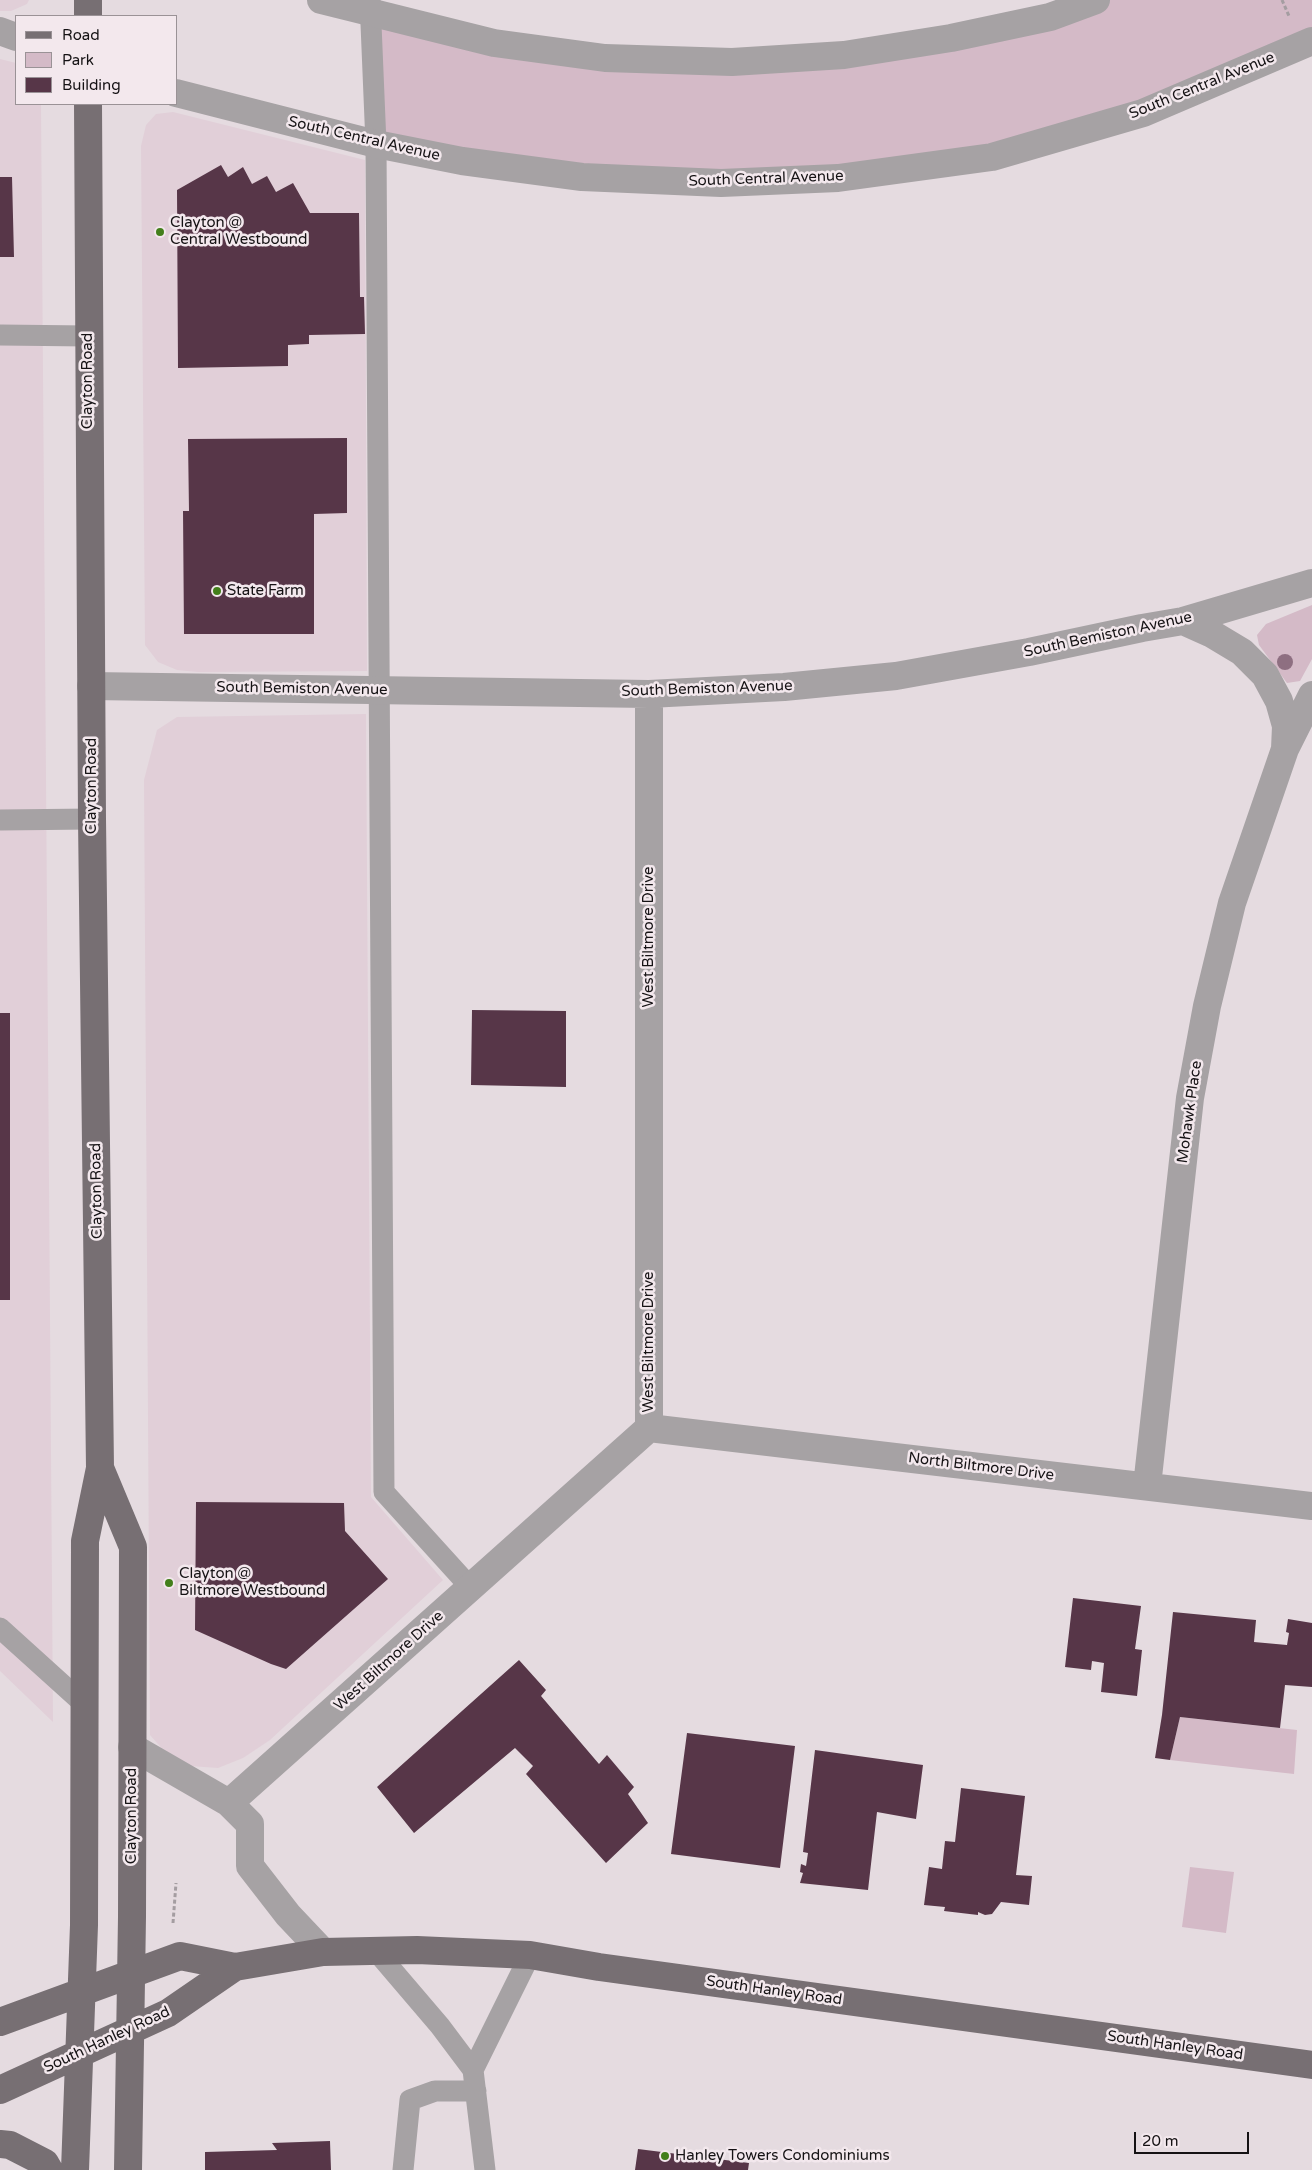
<!DOCTYPE html>
<html>
<head>
<meta charset="utf-8">
<style>
  body { margin:0 }
  #map { position:relative; width:1312px; height:2170px; overflow:hidden; background:#e5dbe0; font-family:"Varela Round",sans-serif }
  canvas { display:block }
  .legend { position:absolute; left:15px; top:15px; width:162px; height:90px; box-sizing:border-box; background:#f3e8ed; border:1px solid #9a9296; margin:0; padding:6px 9px; list-style:none; font-size:15px; color:#151214 }
  .legend li { display:flex; align-items:center; gap:10px; height:25px }
  .legend b { width:25px; border:1px solid #9a9296 }
  .scale { position:absolute; left:1134px; top:2132px; width:115px; height:22px; box-sizing:border-box; border:2px solid #151214; border-top:0; padding-left:6px; font-size:15px; line-height:18px; white-space:nowrap; color:#151214; -webkit-text-stroke:4px #f3e8ed; paint-order:stroke }
</style>
</head>
<body>
<div id="map">
<canvas width="1312" height="2170"></canvas>
<ul class="legend">
<li><b style="height:6px;background:#776f73"></b>Road</li>
<li><b style="height:14px;background:#d4bac7"></b>Park</li>
<li><b style="height:14px;background:#573648"></b>Building</li>
</ul>
<div class="scale">20 m</div>
</div>
<script>
const context = document.querySelector('canvas').getContext('2d');
context.lineJoin = 'round';
function paint(path, color) { context.fillStyle = color; context.fill(path, 'evenodd'); }
const shape = rows => new Path2D(rows.map(r => 'M' + r).join(''));
function trace(path, color, width, dash) { context.strokeStyle = color; context.lineWidth = width; context.lineCap = dash ? 'butt' : 'round'; context.setLineDash(dash || []); context.stroke(path); }
function label(font, color, halo, rows, align = 'center') {
  context.font = font + ' "Varela Round",sans-serif'; context.lineWidth = 5; context.setLineDash([]); context.textBaseline = 'middle'; context.strokeStyle = halo; context.fillStyle = color; for (const [text, x, y, turn = 0] of rows) {
    context.save(); context.translate(x, y); context.rotate((+turn || 0) * Math.PI / 180); context.textAlign = isNaN(turn) ? turn : align; if (halo) context.strokeText(text, 0, 0); context.fillText(text, 0, 0); context.restore();
  }
}
const built = shape([
  [0,0,29,0,27,4,11,11,0,11],
  [0,59,16,63,16,104,41,104,53,1722,0,1671],
  [173,112,365,160,367,671,198,672,177,670,158,662,145,645,141,146,146,125,156,114],
  [366,714,371,1497,443,1580,270,1740,243,1758,218,1768,190,1766,165,1752,150,1735,144,780,157,730,177,717]
]);
const green = shape([
  [1096,0,1312,0,1312,41,992,157,721,183,376,144,370,13,732,62],
  [1312,605,1312,659,1300,681,1287,683,1259,645,1257,635,1266,624],
  [1180,1717,1297,1730,1294,1774,1170,1760],
  [1190,1867,1234,1872,1226,1933,1182,1927]
]);
const building = shape([
  [221,165,228,177,243,167,252,184,267,176,276,192,293,183,310,213,359,213,360,297,364,297,365,334,309,335,309,344,288,345,288,366,178,368,177,190],
  [0,177,12,177,14,257,0,257],
  [347,438,347,513,314,514,314,634,184,634,183,511,189,511,188,439],
  [472,1010,566,1011,566,1087,471,1085],
  [0,1013,10,1013,10,1300,0,1300],
  [196,1502,344,1503,345,1531,388,1579,286,1669,271,1664,195,1630],
  [1073,1598,1141,1606,1135,1649,1142,1650,1137,1696,1101,1692,1104,1663,1092,1661,1091,1670,1065,1667],
  [1173,1612,1256,1620,1254,1642,1287,1645,1289,1633,1286,1632,1288,1619,1312,1623,1312,1687,1285,1685,1280,1728,1180,1717,1170,1760,1155,1758,1162,1715],
  [519,1660,546,1690,541,1696,599,1764,607,1755,634,1787,628,1794,648,1823,606,1863,526,1774,533,1766,515,1748,414,1833,377,1787],
  [687,1733,795,1746,780,1868,671,1854],
  [815,1750,923,1765,916,1819,877,1812,868,1890,800,1883,803,1873,800,1872,801,1864,806,1866,808,1853,803,1852],
  [961,1788,1025,1796,1016,1875,1032,1876,1029,1905,1001,1902,992,1914,985,1915,978,1912,978,1915,944,1911,945,1907,924,1905,929,1867,942,1869,945,1841,955,1842],
  [330,2141,331,2170,205,2170,205,2152,277,2150,272,2143],
  [638,2149,749,2163,748,2170,635,2170]
]);
const path = shape([
  [1282,0,1289,16],
  [173,1923,176,1883]
]);
const service = shape([
  [370,0,376,144,384,1492,471,1588],
  [0,335,88,336],
  [0,820,92,819],
  [0,1628,84,1704],
  [376,1951,440,2026,473,2070,485,2170],
  [473,2070,530,1955],
  [403,2170,410,2100,435,2091,476,2091]
]);
const minor = shape([
  [321,0,494,43,605,58,732,62,844,55,951,38,1050,17,1096,0],
  [0,31,16,37],
  [176,93,376,144,462,161,582,177,721,183,838,178,992,157,1143,113,1312,41],
  [1183,621,1212,634,1242,652,1265,675,1279,701,1286,726,1285,749],
  [91,686,649,694,784,687,896,676,1029,652,1142,628,1183,621,1312,583],
  [649,1428,1312,1506],
  [1147,1486,1190,1098,1207,1006,1232,903,1285,749,1312,695],
  [132,1747,229,1803,250,1824,250,1866,288,1915,323,1952],
  [229,1803,649,1428,649,694]
]);
const primary = shape([
  [88,16,88,0],
  [100,1468,133,1547,132,1917,128,2170],
  [0,2022,180,1956,235,1967,323,1952,417,1950,530,1955,599,1967,1312,2065],
  [0,2090,168,2013,235,1967],
  [0,2144,10,2145,45,2163,49,2170],
  [75,2170,84,1925,85,1541,100,1468,92,819,88,104]
]);
const trees = [
  [1285,662]
];
const markers = [
  [160,232,5,"#437f1b"],
  [217,591,5,"#437f1b"],
  [169,1583,5,"#437f1b"],
  [665,2156,5,"#437f1b"]
];
const streetNames = [
  ["South Central Avenue",1202,86,-22],
  ["South Central Avenue",364,139,13],
  ["South Central Avenue",766,179,-2],
  ["Clayton Road",88,381,-90],
  ["South Bemiston Avenue",1108,635,-12],
  ["South Bemiston Avenue",302,689,1],
  ["South Bemiston Avenue",707,689,-2],
  ["Clayton Road",92,786,-90],
  ["West Biltmore Drive",649,937,-90],
  ["Mohawk Place",1190,1112,-82],
  ["Clayton Road",97,1191,-91],
  ["West Biltmore Drive",649,1342,-90],
  ["North Biltmore Drive",981,1467,7],
  ["West Biltmore Drive",389,1661,-42],
  ["Clayton Road",132,1816,-90],
  ["South Hanley Road",774,1991,8],
  ["South Hanley Road",107,2040,-25],
  ["South Hanley Road",1175,2046,8]
];
const poiNames = [
  ["Clayton @",170,223],
  ["Central Westbound",170,240],
  ["State Farm",227,591],
  ["Clayton @",179,1574],
  ["Biltmore Westbound",179,1591],
  ["Hanley Towers Condominiums",675,2156]
];
paint(built, '#e1cfd8');
paint(green, '#d4bac7');
paint(building, '#573648');
trace(path, '#a49da1', 3, [4, 2.5]);
trace(service, '#a6a2a4', 21);
trace(minor, '#a6a2a4', 28);
trace(primary, '#776f73', 28);
context.fillStyle = '#8e6f81';
for (const [x, y] of trees) { context.beginPath(); context.arc(x, y, 8, 0, 2 * Math.PI); context.fill(); }
for (const [x, y, r, color] of markers) { const dot = new Path2D(); dot.arc(x, y, r, 0, 2 * Math.PI); context.fillStyle = color; context.fill(dot); trace(dot, '#f3e8ed', 2); }
label('15px', '#151214', '#f3e8ed', streetNames);
label('15px', '#151214', '#f3e8ed', poiNames, 'left');
</script>
</body>
</html>
